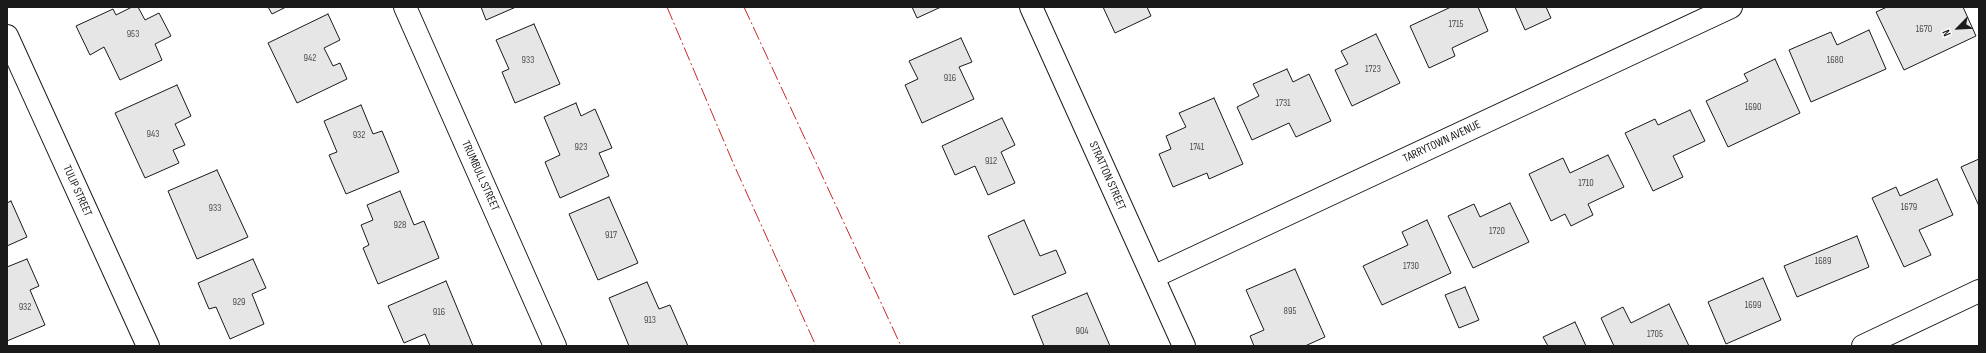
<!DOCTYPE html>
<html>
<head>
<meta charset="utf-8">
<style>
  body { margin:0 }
  #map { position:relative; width:1986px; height:353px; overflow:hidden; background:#fff; font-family:"Sofia Sans Condensed",sans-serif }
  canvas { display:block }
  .frame { position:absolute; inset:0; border:8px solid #1a1a1a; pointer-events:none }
  .north { position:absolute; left:1938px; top:8px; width:40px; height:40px; -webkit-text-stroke:3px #fff; paint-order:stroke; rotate:246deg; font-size:11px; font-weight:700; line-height:16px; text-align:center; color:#1a1a1a }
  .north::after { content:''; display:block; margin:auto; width:14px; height:18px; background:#1a1a1a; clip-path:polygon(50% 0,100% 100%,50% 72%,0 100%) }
</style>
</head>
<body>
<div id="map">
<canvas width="1986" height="353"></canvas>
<div class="frame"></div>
<div class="north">N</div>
</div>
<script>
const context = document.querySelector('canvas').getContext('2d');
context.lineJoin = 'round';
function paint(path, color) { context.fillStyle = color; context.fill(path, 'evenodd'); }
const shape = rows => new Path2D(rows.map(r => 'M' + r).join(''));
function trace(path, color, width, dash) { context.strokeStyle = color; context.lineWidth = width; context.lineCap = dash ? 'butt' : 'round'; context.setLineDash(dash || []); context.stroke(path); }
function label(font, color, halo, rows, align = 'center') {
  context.font = font + ' "Sofia Sans Condensed",sans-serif'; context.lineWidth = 3; context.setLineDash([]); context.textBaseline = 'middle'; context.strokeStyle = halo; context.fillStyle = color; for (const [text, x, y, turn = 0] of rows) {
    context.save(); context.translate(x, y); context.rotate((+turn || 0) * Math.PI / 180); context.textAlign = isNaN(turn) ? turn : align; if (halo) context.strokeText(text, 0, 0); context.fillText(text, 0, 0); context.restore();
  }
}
const building = shape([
  [132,7,138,7,145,20,159,13,171,36,155,44,162,60,120,80,104,47,90,55,76,26,113,9,116,15,132,7],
  [268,7,286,7,272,14,268,7],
  [481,7,516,7,486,20,481,7],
  [912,7,941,7,917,18,912,7],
  [1103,7,1147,7,1151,16,1115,33,1103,7],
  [1451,7,1478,7,1488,31,1452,48,1455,56,1429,68,1410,26,1451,7],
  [1515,7,1546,7,1551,18,1525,30,1515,7],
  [1887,7,1963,7,1976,36,1904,70,1876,12,1887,7],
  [328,14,340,40,324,48,333,66,340,63,347,79,297,103,268,43,328,14],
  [534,24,560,84,515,103,502,72,509,69,496,40,534,24],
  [1869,30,1886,69,1811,102,1789,50,1831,32,1837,45,1869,30],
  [1376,34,1400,83,1352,106,1335,70,1348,64,1341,51,1376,34],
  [961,38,972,62,959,67,974,99,922,123,905,85,918,79,909,61,961,38],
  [1775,59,1800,113,1728,147,1706,101,1748,81,1744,74,1775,59],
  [1287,69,1293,82,1309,74,1331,121,1296,137,1289,123,1252,140,1237,107,1259,96,1253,84,1287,69],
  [177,85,191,116,175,124,185,145,173,150,179,163,145,178,115,113,177,85],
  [1214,98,1243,164,1209,179,1207,173,1173,187,1159,154,1171,149,1166,136,1186,127,1179,113,1214,98],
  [576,103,581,116,595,109,612,148,599,153,609,176,560,198,545,162,560,155,544,117,576,103],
  [361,105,373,134,382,131,399,172,346,194,329,155,337,152,324,121,361,105],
  [1690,110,1705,141,1673,156,1683,177,1653,191,1625,133,1655,119,1658,125,1690,110],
  [1002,118,1015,145,1001,152,1015,183,988,195,975,166,955,175,942,146,1002,118],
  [1608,155,1624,187,1588,204,1593,215,1571,226,1565,214,1551,221,1529,174,1563,158,1570,173,1608,155],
  [1979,159,1979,206,1961,167,1979,159],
  [217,170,248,237,197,259,168,191,217,170],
  [1937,179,1953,215,1919,230,1931,255,1904,267,1872,198,1896,187,1900,196,1937,179],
  [400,191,414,225,424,221,439,258,378,284,363,248,369,245,361,225,373,220,367,205,400,191],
  [609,197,638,263,598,280,569,214,609,197],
  [11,201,27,237,7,246,7,203,11,201],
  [1510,203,1529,242,1473,268,1448,216,1474,204,1480,217,1510,203],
  [1024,220,1040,256,1056,250,1066,273,1014,295,988,236,1024,220],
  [1427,220,1451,273,1382,305,1363,266,1408,245,1402,232,1427,220],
  [1857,236,1869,267,1797,297,1784,266,1857,236],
  [27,259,39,286,30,290,45,325,7,341,7,267,27,259],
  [253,259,266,288,252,294,264,324,230,339,216,307,209,309,198,283,253,259],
  [1295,269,1325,337,1305,346,1254,346,1250,336,1264,330,1246,290,1295,269],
  [1763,278,1781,320,1726,344,1708,302,1763,278],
  [446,281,473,346,430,346,425,334,404,343,388,306,446,281],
  [647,282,659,309,670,305,688,346,629,346,609,298,647,282],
  [1465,287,1479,320,1459,328,1445,295,1465,287],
  [1087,293,1110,346,1044,346,1032,316,1087,293],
  [1669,304,1689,346,1614,346,1601,318,1623,307,1631,323,1669,304],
  [1575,322,1586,346,1548,346,1543,337,1575,322]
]);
const minor = shape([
  [405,7,555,346],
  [1031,7,1184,346],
  [7,36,148,346],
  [1153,277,1731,7],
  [1863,346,1979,291]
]);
const power = shape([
  [667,7,734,165,816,346],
  [744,7,901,346]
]);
const numberNames = [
  ["1715",1456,24],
  ["1670",1924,29],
  ["953",133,34],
  ["942",310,58],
  ["933",528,60],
  ["1680",1835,60],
  ["1723",1373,69],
  ["916",950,78],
  ["1731",1283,103],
  ["1690",1753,107],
  ["943",153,134],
  ["932",359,135],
  ["923",581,147],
  ["1741",1197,147],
  ["912",991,161],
  ["1710",1586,183],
  ["1679",1909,207],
  ["933",215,208],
  ["928",400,225],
  ["1720",1497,231],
  ["917",611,235],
  ["1689",1823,261],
  ["1730",1411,266],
  ["929",239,302],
  ["1699",1753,305],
  ["932",25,307],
  ["895",1290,311],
  ["916",439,312],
  ["913",650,320],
  ["904",1082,331],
  ["1705",1655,334]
];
const streetNames = [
  ["TARRYTOWN AVENUE",1442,142,-25],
  ["TRUMBULL STREET",480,176,66],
  ["STRATTON STREET",1107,176,66],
  ["TULIP STREET",77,191,66]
];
paint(building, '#e6e6e6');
trace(building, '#1a1a1a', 1);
trace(minor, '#1a1a1a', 24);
trace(minor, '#fff', 22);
trace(power, '#c62828', 1, [14, 3, 2, 3]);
label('10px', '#4d4d4d', null, numberNames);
label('12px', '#1a1a1a', '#fff', streetNames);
</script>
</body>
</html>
